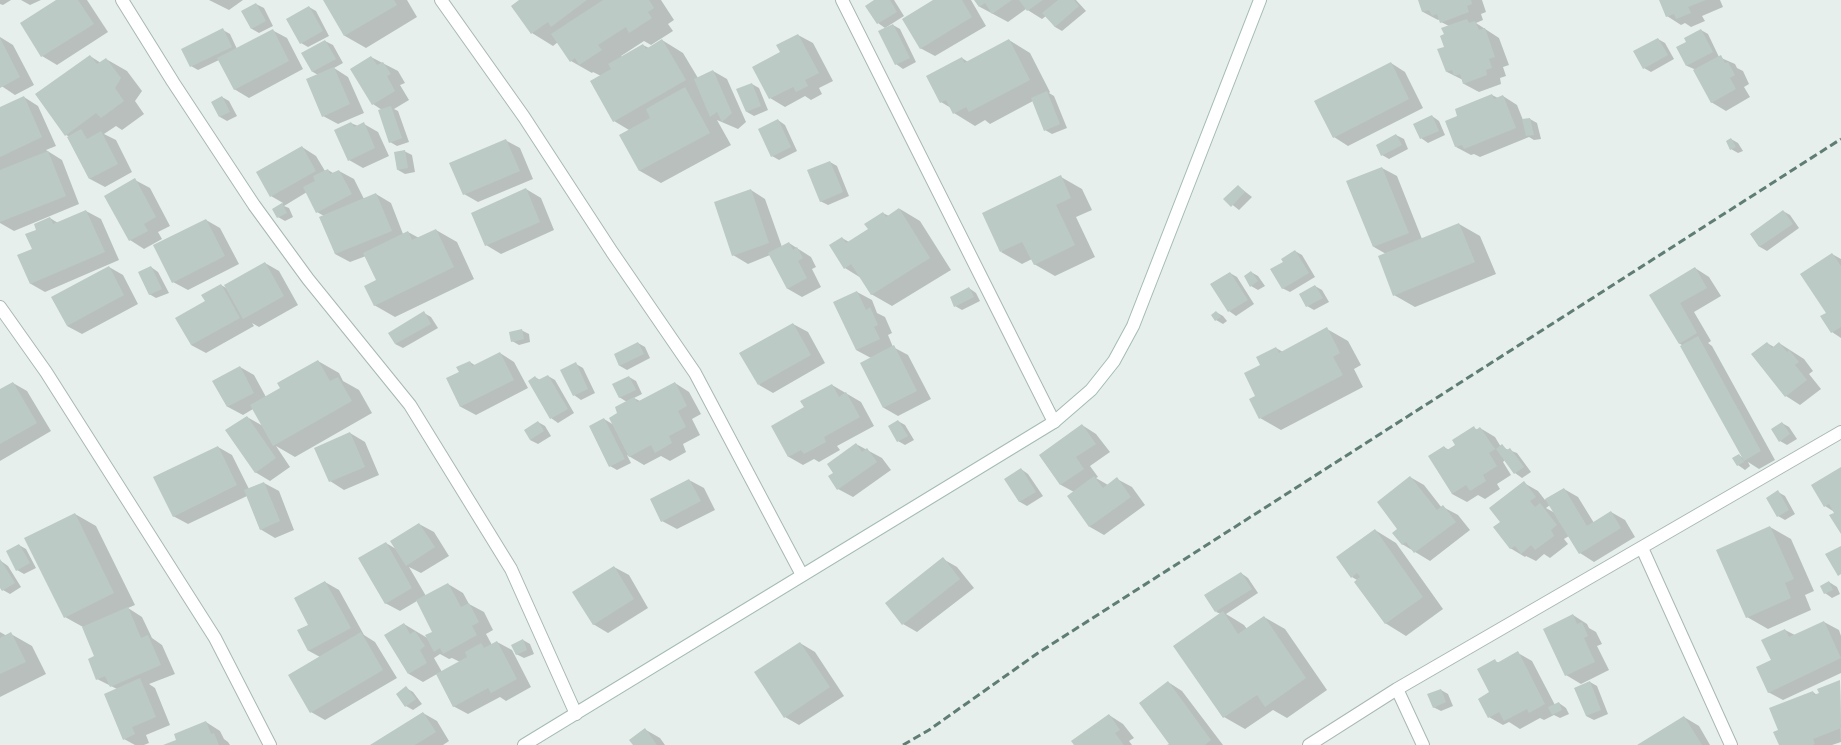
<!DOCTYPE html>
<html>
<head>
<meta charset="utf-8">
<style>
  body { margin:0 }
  canvas { display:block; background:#e6efeb }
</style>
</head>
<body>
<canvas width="1841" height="745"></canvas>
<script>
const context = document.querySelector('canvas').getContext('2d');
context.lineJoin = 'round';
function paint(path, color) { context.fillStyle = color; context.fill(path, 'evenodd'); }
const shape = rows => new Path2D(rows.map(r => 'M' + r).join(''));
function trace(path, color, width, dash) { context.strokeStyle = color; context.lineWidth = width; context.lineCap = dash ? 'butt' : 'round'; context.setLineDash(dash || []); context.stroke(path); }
const shadow = shape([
  [0,0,11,0,3,5,0,4],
  [21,0,41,0,30,5],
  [58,0,87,0,108,32,57,65,42,56,21,23],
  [209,0,243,0,229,10],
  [324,0,407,0,417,17,366,48,345,36],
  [521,0,661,0,674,20,668,24,673,31,651,45,644,41,621,56,622,57,643,45,649,48,662,40,683,53,698,78,713,71,727,79,746,122,738,129,717,120,731,145,661,183,640,171,620,135,629,130,614,121,601,76,593,72,592,73,571,61,558,42,553,46,532,33,512,7],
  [876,0,894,0,904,16,885,28,878,23],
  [935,0,971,0,986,26,935,56,920,48],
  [975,0,1076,0,1086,11,1062,31,1055,27,1046,16,1042,19,1026,9,1008,22,980,7],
  [1419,0,1482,0,1486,12,1481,14,1483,20,1476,23,1499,38,1509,65,1503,67,1506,76,1500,78,1501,84,1479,92,1464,84,1463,80,1447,72,1445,34,1449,26,1441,22,1440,19,1438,20,1423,12],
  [1660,0,1720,0,1723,7,1702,16,1705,21,1691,27,1685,23,1681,25,1667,16],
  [256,4,264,8,273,26,259,33,252,29,243,12],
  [309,7,316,11,329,36,308,47,301,43],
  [893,25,900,29,916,62,903,69,896,64],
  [223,30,230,34,237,49,272,30,287,38,303,69,249,98,234,89,219,60,198,70,191,66],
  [1701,30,1708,34,1719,57,1735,64,1737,68,1743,71,1749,84,1744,87,1750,97,1726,111,1711,102,1694,69,1687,66,1687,43],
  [798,35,813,43,833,81,819,88,822,94,811,100,805,96,785,107,770,98,781,52],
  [0,37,13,45,34,85,15,95,0,85],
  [1658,39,1665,43,1674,59,1651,72,1644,68],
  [1009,40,1030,53,1050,92,1049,93,1054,96,1067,128,1052,134,1045,130,1033,101,990,124,985,120,975,126,954,113,951,108,941,102,962,58,968,62],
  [325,41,333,45,343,63,334,68,348,77,364,113,338,124,323,116,318,75,313,72,302,53],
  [90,56,101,63,106,59,127,71,142,91,135,101,144,114,122,130,116,126,104,134,116,140,132,172,105,187,90,179,68,138,70,137,66,135],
  [371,57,398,71,405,83,400,85,409,100,394,109,398,111,409,142,397,146,390,142,382,110,373,104],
  [1391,63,1405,72,1423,108,1348,146,1334,137],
  [752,84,759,88,768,110,754,116,747,112],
  [1492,95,1498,98,1503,96,1517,105,1523,120,1530,119,1537,123,1541,139,1534,140,1529,137,1480,157,1474,154,1471,155,1456,147],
  [24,97,38,106,56,146,46,150,62,160,79,204,14,231,0,223,0,108],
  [222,97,229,101,237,116,227,121,220,117],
  [1432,116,1439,121,1445,135,1428,143,1421,138],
  [778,120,785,125,797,151,779,160,772,156],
  [351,123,358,126,364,124,378,132,389,156,363,168,349,160],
  [1396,135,1404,139,1408,149,1389,159,1382,155],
  [1731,139,1738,143,1743,151,1738,153,1731,149],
  [505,140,520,148,533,179,478,202,464,194],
  [302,147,316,156,325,171,328,170,333,173,339,171,354,179,364,199,376,194,391,203,403,234,408,232,419,238,436,230,457,242,474,279,395,317,374,305,377,281,366,256,350,262,335,254,324,216,317,212,307,192,284,206,289,208,293,217,285,221,278,217,273,209,283,203,271,196],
  [404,151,412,155,415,172,405,174,398,170],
  [830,162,837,166,849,196,828,205,820,201],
  [1382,168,1397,176,1422,239,1459,224,1480,236,1496,274,1415,307,1394,295,1386,254,1374,247],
  [1061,177,1082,189,1092,210,1076,217,1095,257,1055,276,1034,264,1032,259,1022,264,1001,252],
  [135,180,150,188,170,226,158,232,162,239,144,249,130,240],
  [1238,186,1252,197,1239,210,1225,199],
  [526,189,541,198,554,230,501,254,486,245],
  [751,190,765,199,782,247,789,243,811,257,816,267,812,269,821,287,802,297,788,289,770,255,748,264,733,255],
  [900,209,920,221,951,270,892,306,871,294,861,278,845,268,842,238,849,242,869,229,883,213,889,216],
  [86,211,101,219,119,260,45,292,31,284,19,256,33,249,37,230,50,218,58,223],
  [1783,211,1790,215,1799,228,1767,251,1760,247,1751,234],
  [206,220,220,228,239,264,188,290,173,282],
  [1295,251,1302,255,1315,277,1290,292,1282,288,1284,262],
  [1832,254,1841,259,1841,338,1832,332,1827,313],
  [265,263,279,271,298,305,259,327,252,323,254,326,206,353,191,345,206,302,221,285,228,289],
  [109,267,123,275,138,304,82,334,67,326],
  [151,267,158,272,169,293,156,298,149,294],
  [1695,268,1709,277,1721,296,1694,312,1711,341,1708,343,1712,346,1775,460,1759,469,1748,462,1750,466,1745,470,1738,465,1734,458,1739,455,1743,458,1683,346,1679,343,1650,295],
  [1251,272,1258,276,1265,286,1258,290,1251,286],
  [1230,273,1237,277,1254,304,1236,316,1229,311],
  [1315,286,1322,290,1329,302,1314,310,1307,306],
  [969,288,976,293,980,301,962,310,955,306],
  [857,292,872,300,877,313,885,317,892,333,888,335,893,347,908,355,931,399,898,416,884,408,871,358,856,350],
  [1216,312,1223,316,1227,321,1223,324,1216,320],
  [424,313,431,317,438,328,403,348,395,344],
  [793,324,808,332,825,363,773,393,759,385],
  [1327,329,1348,341,1361,365,1354,369,1363,387,1281,430,1260,418,1257,396,1261,365,1276,348,1283,352],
  [521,330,529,334,530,342,519,345,512,341],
  [638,343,645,347,650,358,627,370,620,366,615,355],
  [1767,343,1774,347,1779,343,1804,359,1813,371,1809,374,1821,389,1800,405,1786,396],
  [500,353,514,362,528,388,476,415,461,407,447,379,460,372,470,362,476,366],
  [318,361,339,373,343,381,359,390,372,413,295,457,276,446,290,467,270,481,255,472,247,417,263,426,253,409,243,415,228,407,214,381,240,367,254,375,266,397,281,388],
  [576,364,583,368,595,393,581,400,574,395],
  [548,376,555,380,574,413,558,423,551,418,535,377,540,380],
  [629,377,636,381,642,394,634,398,640,401,675,383,689,392,701,414,692,419,700,435,683,444,686,452,670,461,661,456,644,465,627,455,631,463,617,470,610,466,604,419,614,425,619,413,627,402,619,397],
  [13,383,27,391,51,431,0,461,0,390],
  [832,385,861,402,874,426,837,446,840,450,819,462,814,459,803,465,789,457,772,426,805,408],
  [898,421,905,425,914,440,905,445,898,441],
  [538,422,545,426,551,436,538,444,530,440],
  [1782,423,1789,427,1797,439,1787,445,1780,441],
  [1082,425,1096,434,1110,452,1090,466,1098,477,1096,478,1108,485,1117,479,1132,487,1145,505,1104,535,1090,527,1068,496,1074,492,1061,485,1040,456],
  [1474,428,1478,430,1480,428,1495,437,1501,447,1517,453,1531,472,1522,478,1515,473,1505,460,1503,462,1511,475,1497,484,1500,489,1485,499,1478,495,1467,502,1452,494,1444,447,1449,450,1456,446],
  [350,433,365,442,379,475,344,490,330,481],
  [856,444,882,458,891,470,853,497,838,489,835,473],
  [218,447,232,455,249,489,264,483,279,491,294,530,275,538,260,529,247,496,188,524,173,516],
  [1841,468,1841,533,1836,513,1825,506],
  [1021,469,1028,474,1043,496,1027,506,1020,502,1006,479],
  [1410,477,1424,485,1442,508,1443,507,1458,515,1470,530,1430,561,1402,544,1399,529],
  [689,480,704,488,715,510,677,529,662,521],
  [1524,483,1538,491,1545,500,1564,489,1578,497,1594,523,1611,512,1625,520,1635,537,1594,562,1580,553,1569,536,1564,539,1568,544,1550,558,1544,554,1536,561,1526,556,1525,557,1510,548,1501,522],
  [1550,505,1555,513,1546,508],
  [1778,492,1785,496,1795,514,1785,520,1778,516],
  [75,514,96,526,135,605,128,608,142,617,152,638,162,645,175,674,149,684,155,688,170,725,146,735,149,743,144,745,135,745,124,739,117,689,97,679,96,656,83,627,65,617],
  [419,524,434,532,449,556,421,573,409,567,426,596,448,584,463,593,469,604,484,612,493,630,486,634,492,645,497,642,512,650,531,687,506,701,500,697,468,714,453,706,437,674,423,682,409,674,404,624,429,639,433,632,417,601,400,611,385,603,386,543,396,549],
  [440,654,449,659,452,658,460,662,442,672,434,658],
  [1770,527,1791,539,1814,591,1805,595,1811,610,1768,629,1747,617],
  [1375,530,1396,543,1443,609,1406,636,1385,623,1357,580,1352,577],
  [19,545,26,549,36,568,24,574,17,570],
  [943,559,957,567,974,588,917,632,903,624],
  [1,561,8,566,21,587,10,594,3,590,0,586],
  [614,567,629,575,648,608,608,633,593,624],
  [1241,573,1248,578,1258,593,1226,614,1244,625,1247,629,1264,617,1285,629,1327,690,1287,718,1273,710,1245,729,1224,717,1221,614,1216,612],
  [325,582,339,590,364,635,375,642,397,678,325,720,311,712,320,657,309,651,298,631,310,625],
  [1829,582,1837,587,1840,594,1832,598,1825,593],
  [1573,615,1587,624,1589,628,1596,632,1602,644,1597,646,1609,670,1581,684,1566,675],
  [1824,622,1839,630,1841,636,1841,673,1783,700,1768,692,1785,630,1795,635],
  [0,632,7,636,11,634,32,646,46,674,0,697],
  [523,640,530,644,534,654,524,658,516,654],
  [800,643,815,652,844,696,799,725,785,717],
  [1518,653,1532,661,1555,705,1559,703,1566,708,1569,714,1560,718,1554,715,1544,720,1540,718,1520,729,1509,722,1503,725,1489,717,1495,661,1499,663],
  [1840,681,1841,742,1832,745,1780,745,1779,731,1813,692,1817,695],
  [1168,682,1182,691,1223,745,1169,745,1170,744],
  [1590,682,1597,686,1608,714,1594,720,1586,716],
  [406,688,413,692,422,704,413,710,406,706],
  [1441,690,1448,694,1453,706,1441,711,1433,707],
  [423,713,437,721,449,741,443,745,372,745],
  [1109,715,1123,724,1134,738,1129,741,1132,745,1075,745],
  [1684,717,1699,726,1710,745,1639,745],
  [206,722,220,731,224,739,228,742,230,745,165,745,178,740],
  [646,730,660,738,665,745,634,745]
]);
const building = shape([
  [56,0,78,0,94,24,41,57,20,23],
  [323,0,394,0,397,5,344,36],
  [519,0,587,0,551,27,548,22,531,34,511,6],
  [603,0,649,0,654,8,648,12,652,18,629,33,626,27,598,45,602,50,579,65,575,58,570,62,551,34],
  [874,0,890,0,897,12,877,24,865,6],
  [933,0,962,0,972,17,920,49,902,19],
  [974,0,1012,0,992,14,985,3,979,7],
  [1019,0,1043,0,1027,11],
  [1058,0,1074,0,1079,6,1055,27,1042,13],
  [1418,0,1471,0,1472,4,1467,6,1469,12,1440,23,1437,14,1432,16,1429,10,1422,12],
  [1659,0,1706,0,1688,7,1691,13,1676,19,1674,14,1666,17],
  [256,3,266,21,251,29,241,11],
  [309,6,323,31,300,44,286,19],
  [1467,19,1469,23,1475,21,1479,30,1485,28,1495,57,1489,59,1492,68,1486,70,1487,75,1463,84,1460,74,1454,76,1452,70,1446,72,1437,49,1444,47,1440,36,1444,34,1441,28],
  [893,24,910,58,895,65,878,31],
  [223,28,232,47,190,67,181,49],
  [273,29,289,61,234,90,217,58],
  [1701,29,1713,52,1686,66,1676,47,1686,42,1684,38],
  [798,34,819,73,805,80,808,86,796,92,793,87,769,99,752,67,780,52,776,45],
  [0,38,20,77,0,88],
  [1658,38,1668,55,1643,69,1633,51],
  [662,39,686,80,613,122,590,81,611,69,608,64,643,44,646,49],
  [1009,39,1030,80,969,112,966,107,953,114,946,100,940,103,926,76,962,57,964,63],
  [325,40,336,59,312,72,301,53],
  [90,55,97,64,106,58,121,78,115,88,124,101,101,118,96,113,65,136,35,94],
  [1721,55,1725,63,1728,62,1735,75,1730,78,1736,89,1711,103,1693,70],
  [371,56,377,65,383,62,391,74,387,76,395,91,372,105,350,69],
  [1391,62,1409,99,1333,138,1314,101],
  [334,67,350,104,322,117,306,79],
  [713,70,732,113,722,122,717,112,710,117,694,79],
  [752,83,761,106,746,112,736,89],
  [685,87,710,133,639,171,619,135,650,118,646,109],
  [1047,91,1060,124,1044,131,1031,98],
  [1492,94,1494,99,1503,95,1516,128,1464,149,1462,145,1455,147,1445,121,1457,116,1455,109],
  [24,96,42,137,0,157,0,107],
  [222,96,230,112,219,117,211,102],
  [391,106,402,138,389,143,378,110],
  [1432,115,1439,131,1420,139,1413,124],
  [1530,118,1534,135,1526,136,1522,119],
  [778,119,791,147,771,157,758,129],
  [351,122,354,127,364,122,375,148,348,161,334,130],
  [81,129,87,139,101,131,118,164,89,179,67,137],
  [1396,134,1402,145,1381,156,1376,145],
  [1731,138,1736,147,1730,150,1726,141],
  [506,139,520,171,463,195,449,163],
  [302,146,316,171,270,197,256,172],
  [405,150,408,168,397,170,394,152],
  [48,151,66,196,0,222,0,170],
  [830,161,843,192,820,202,807,170],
  [1382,167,1409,233,1373,247,1346,181],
  [328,169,330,174,339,170,352,194,316,213,303,187,315,181,313,176],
  [1061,175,1071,198,1056,205,1075,245,1034,265,1022,242,1000,252,982,213],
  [135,178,156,217,144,224,148,231,129,241,104,196],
  [1238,185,1245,192,1231,207,1223,199],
  [526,188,540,222,485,246,471,213],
  [751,189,769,243,732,256,714,202],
  [376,193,392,231,335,254,319,217],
  [282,203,287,213,277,218,272,209],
  [899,208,930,258,871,295,851,264,844,269,829,245,842,237,846,243,868,229,864,224,883,212,886,217],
  [86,210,105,252,30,284,17,255,32,249,25,234,36,230,34,224,50,217,53,224],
  [1783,210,1793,224,1759,247,1750,234],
  [206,219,225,256,172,283,153,245],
  [1459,223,1475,262,1393,296,1378,256],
  [436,229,454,267,374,306,364,286,376,280,363,253,408,231,412,240],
  [789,242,793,250,797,247,803,258,798,261,807,278,787,289,768,253],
  [1295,250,1309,273,1282,289,1270,269,1283,262,1281,259],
  [1832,253,1841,266,1841,327,1831,333,1820,316,1826,313,1800,274],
  [265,262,284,296,243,319,224,285],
  [109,266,124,295,67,326,51,297],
  [151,266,162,289,149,295,138,272],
  [1695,267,1707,288,1680,303,1697,333,1679,344,1649,295],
  [1251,271,1258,281,1250,287,1244,276],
  [1230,272,1248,300,1228,312,1210,284],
  [221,284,240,318,191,345,175,318,205,301,201,295],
  [1315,285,1323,298,1306,307,1299,294],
  [969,287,974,297,954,307,950,297],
  [857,291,866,310,870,307,878,325,874,327,880,339,856,350,833,302],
  [424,311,431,324,395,344,388,333],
  [1216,311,1221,317,1215,321,1211,315],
  [793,323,811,355,758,385,739,353],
  [1327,327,1340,353,1333,357,1343,375,1259,419,1249,399,1255,396,1244,373,1260,365,1256,357,1276,347,1279,353],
  [522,329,524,339,511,342,509,332],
  [1698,336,1761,451,1744,461,1680,346],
  [638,342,644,354,619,366,614,354],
  [1767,342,1772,348,1779,342,1787,352,1789,350,1799,362,1795,365,1807,380,1785,397,1751,354],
  [894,345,917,391,883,408,860,363],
  [500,352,514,380,460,407,446,378,459,372,456,367,470,361,472,366],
  [318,360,330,381,338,377,352,401,273,446,250,405,280,388,277,383],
  [576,362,588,389,573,396,560,370],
  [240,366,254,393,227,407,212,381],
  [548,375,568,409,550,419,528,381,535,376,538,380],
  [629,376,636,390,619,398,612,384],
  [13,382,37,423,0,444,0,389],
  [675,382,687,406,678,411,686,427,669,436,672,443,655,453,651,445,629,457,609,418,617,413,615,407,634,397,637,402],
  [832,384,839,397,846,392,860,417,824,437,826,442,804,454,801,450,788,457,771,426,804,407,800,401],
  [247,416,276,458,255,473,225,430],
  [604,418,625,459,609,467,589,426],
  [898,420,908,436,897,442,888,426],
  [538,421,544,431,530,440,524,430],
  [1782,422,1790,434,1779,442,1771,429],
  [1082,424,1096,444,1076,457,1084,469,1060,485,1039,455],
  [1474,426,1476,430,1480,427,1495,449,1489,453,1497,466,1483,475,1486,481,1470,491,1466,485,1452,494,1428,456,1444,446,1447,450,1455,445,1452,440],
  [350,432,365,467,329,482,314,448],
  [856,443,862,452,867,448,877,462,837,490,828,476,833,473,827,464],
  [1502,444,1507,450,1510,448,1524,467,1514,474,1496,449],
  [218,446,237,485,173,517,153,477],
  [1739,454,1744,462,1737,466,1732,458],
  [1841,467,1841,534,1829,515,1834,513,1829,504,1824,507,1811,485],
  [1021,468,1036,492,1019,502,1004,479],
  [1094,476,1103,488,1117,477,1131,497,1089,527,1067,496],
  [1410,476,1437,510,1443,505,1456,522,1414,553,1406,542,1402,545,1392,533,1397,529,1377,502],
  [689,479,701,501,661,522,650,499],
  [1524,481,1536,497,1530,501,1535,507,1540,503,1557,525,1551,530,1554,536,1535,550,1531,545,1521,554,1515,546,1510,549,1493,527,1500,522,1489,508],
  [264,482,280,521,260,530,244,490],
  [1564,488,1587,526,1611,511,1621,528,1579,554,1545,499],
  [1778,490,1789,510,1777,517,1766,498],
  [75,513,114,593,64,618,24,538],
  [419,523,435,547,406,566,390,541],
  [1770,526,1794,579,1785,583,1791,598,1746,618,1716,550],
  [1375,529,1423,597,1385,624,1354,582,1360,577,1357,573,1351,578,1336,557],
  [386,542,412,588,385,604,358,558],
  [19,544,30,563,16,571,6,551],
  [1841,546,1841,574,1838,576,1825,554],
  [943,557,960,579,902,625,885,603],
  [0,559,15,583,2,591,0,588],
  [614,566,634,599,593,625,572,592],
  [1241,572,1252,589,1215,612,1204,595],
  [325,581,351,628,308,651,297,630,308,625,294,598],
  [1829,581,1833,590,1824,594,1820,586],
  [448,583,461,607,469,603,479,622,472,626,477,635,443,654,440,648,434,652,425,635,432,632,416,600],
  [128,607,141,638,148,635,161,665,110,687,105,676,96,680,88,659,94,656,82,627],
  [1223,611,1238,634,1264,616,1306,678,1265,707,1257,695,1223,718,1173,646],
  [1573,614,1577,624,1582,622,1588,636,1584,638,1595,662,1565,676,1543,629],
  [1824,621,1841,658,1768,693,1756,667,1771,660,1761,640,1785,629,1789,637],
  [404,623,410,634,415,631,425,646,420,650,427,663,408,674,384,635],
  [11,632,26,662,0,674,0,638],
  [361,632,383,670,310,713,288,675],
  [523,639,527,650,516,655,511,645],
  [497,641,517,679,491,693,488,688,453,707,436,674,467,657,465,652,481,643,484,648],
  [800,642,830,687,784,718,754,672],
  [1518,651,1545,704,1529,713,1527,709,1504,721,1499,712,1488,718,1478,699,1489,692,1477,669,1495,659,1497,663],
  [140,678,156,717,132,727,135,734,123,740,104,694],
  [1840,680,1841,728,1813,739,1815,744,1813,745,1779,745,1773,732,1778,730,1769,708,1813,691,1814,695,1819,693,1817,689],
  [1168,681,1211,740,1205,745,1167,745,1169,744,1139,703],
  [1590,681,1601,710,1586,716,1574,688],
  [406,686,416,699,405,707,396,694],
  [1441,689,1446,702,1433,708,1427,694],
  [1559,702,1562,710,1552,715,1548,707],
  [423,712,436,732,415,745,370,745],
  [1109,714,1120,730,1115,733,1124,745,1074,745,1071,741],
  [1684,716,1702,745,1637,745],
  [206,721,211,734,214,733,219,745,163,745,176,740,174,734],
  [645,728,657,745,633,745,629,740]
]);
const street = shape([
  [122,0,173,82,254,205,308,279,410,405,511,569,576,714],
  [441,0,524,117,612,252,695,373,802,575],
  [842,0,1054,422],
  [0,307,46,372,215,638,270,745],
  [1642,548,1731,745],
  [1397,689,1423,745],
  [1309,745,1397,689,1841,432]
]);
const secondary = shape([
  [524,745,1054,422,1091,390,1114,361,1133,326,1260,0]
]);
const rail = shape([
  [903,745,929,730,1038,653,1841,139]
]);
paint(shadow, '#0003');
paint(building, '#bbcac4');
trace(street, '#a8b8b2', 14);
trace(secondary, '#a4bbb3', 14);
trace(street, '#fff', 12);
trace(secondary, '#fff', 12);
trace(rail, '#5f7d75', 3, [8, 4]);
</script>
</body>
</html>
